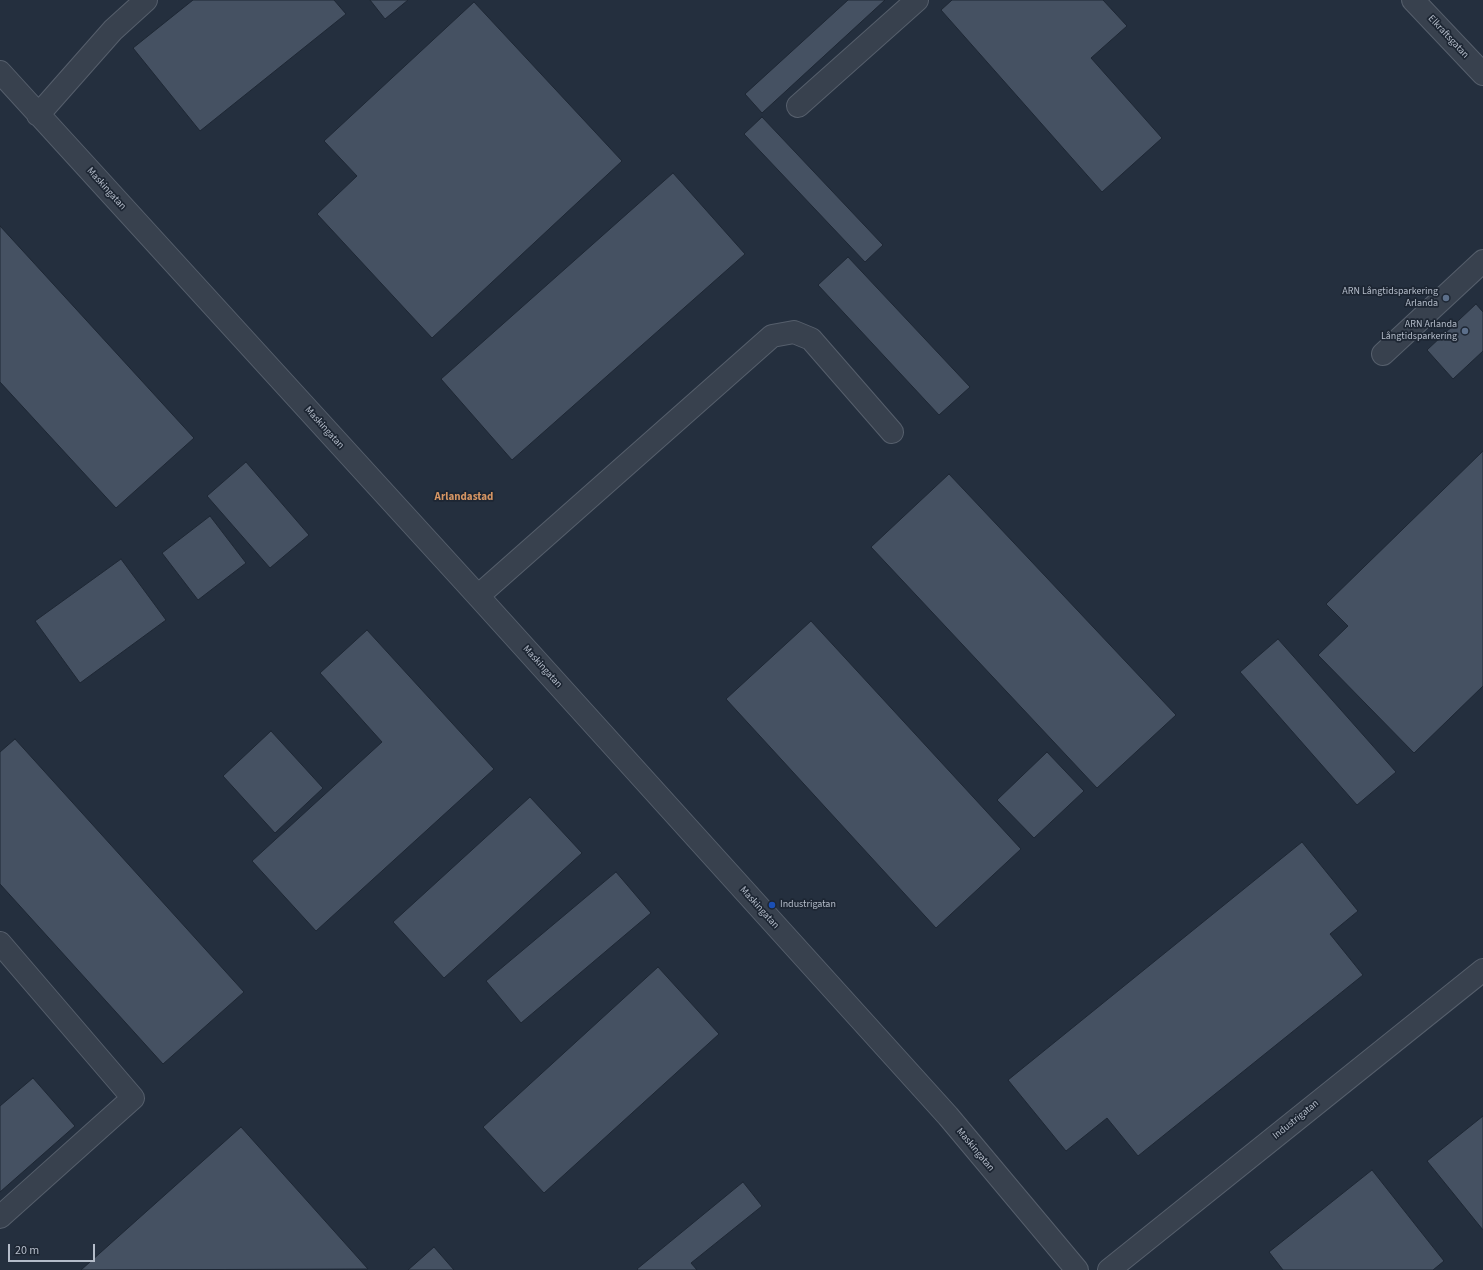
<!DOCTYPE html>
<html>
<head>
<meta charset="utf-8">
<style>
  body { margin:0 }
  #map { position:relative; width:1483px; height:1270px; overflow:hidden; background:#242f3e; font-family:"Source Sans 3",sans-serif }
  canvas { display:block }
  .scale { position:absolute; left:8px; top:1244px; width:87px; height:18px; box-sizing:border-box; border:2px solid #b4bcc9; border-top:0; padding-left:5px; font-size:12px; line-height:14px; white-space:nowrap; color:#b4bcc9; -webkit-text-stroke:3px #1d2633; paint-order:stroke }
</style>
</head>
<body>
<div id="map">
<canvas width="1483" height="1270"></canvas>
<div class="scale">20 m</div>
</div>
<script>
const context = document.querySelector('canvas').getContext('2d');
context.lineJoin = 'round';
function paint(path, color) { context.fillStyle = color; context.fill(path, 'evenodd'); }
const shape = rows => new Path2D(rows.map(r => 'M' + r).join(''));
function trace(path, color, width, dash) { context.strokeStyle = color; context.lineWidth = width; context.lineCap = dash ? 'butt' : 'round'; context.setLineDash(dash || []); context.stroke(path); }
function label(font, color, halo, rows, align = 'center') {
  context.font = font + ' "Source Sans 3",sans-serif'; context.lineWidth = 3.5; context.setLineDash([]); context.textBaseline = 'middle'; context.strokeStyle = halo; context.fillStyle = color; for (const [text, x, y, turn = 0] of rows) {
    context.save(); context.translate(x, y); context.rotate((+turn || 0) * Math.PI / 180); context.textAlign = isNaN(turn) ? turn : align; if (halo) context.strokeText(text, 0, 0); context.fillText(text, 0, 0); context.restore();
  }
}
const building = shape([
  [193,0,334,0,346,14,200,131,133,48,193,0],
  [370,0,408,0,385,19,370,0],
  [848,0,885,0,762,113,745,94,848,0],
  [952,0,1103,0,1127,26,1091,58,1162,138,1102,192,941,10,952,0],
  [474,2,622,161,432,338,317,214,357,176,324,141,474,2],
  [762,117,883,245,865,262,744,134,762,117],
  [673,173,745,254,512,460,441,379,673,173],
  [0,226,194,438,116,508,0,382,0,226],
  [848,257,970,387,939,415,818,285,848,257],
  [1476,304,1483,312,1483,351,1453,379,1427,350,1476,304],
  [1483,451,1483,686,1414,753,1318,655,1348,626,1326,604,1483,451],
  [246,462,309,535,270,568,207,496,246,462],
  [949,474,1176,715,1097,788,871,547,949,474],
  [210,516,246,563,198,600,162,553,210,516],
  [121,559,166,620,80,683,35,621,121,559],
  [811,621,1021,849,936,928,726,699,811,621],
  [367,630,494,769,316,931,252,861,382,742,320,673,367,630],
  [1278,639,1396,772,1357,805,1240,672,1278,639],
  [271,731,323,788,275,833,223,776,271,731],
  [15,739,244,992,163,1064,0,884,0,752,15,739],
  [1047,752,1084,791,1034,838,997,800,1047,752],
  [530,797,582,853,444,978,393,922,530,797],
  [1302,842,1358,911,1330,934,1363,975,1138,1156,1107,1118,1066,1151,1008,1080,1302,842],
  [616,872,651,913,521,1023,486,981,616,872],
  [658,967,719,1034,544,1193,483,1127,658,967],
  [33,1078,75,1126,0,1192,0,1106,33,1078],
  [1483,1116,1483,1230,1427,1161,1483,1116],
  [241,1127,368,1269,81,1270,241,1127],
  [1372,1170,1444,1261,1433,1270,1283,1270,1269,1252,1372,1170],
  [743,1182,762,1206,691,1263,697,1270,638,1270,637,1269,743,1182],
  [434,1247,454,1270,408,1270,434,1247]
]);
const minor = shape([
  [1413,0,1483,74],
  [0,72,478,596,948,1116,1077,1270],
  [798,106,917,0],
  [38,115,113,30,146,0],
  [1383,354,1483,261],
  [478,596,772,336,794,332,811,339,892,432],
  [0,943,133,1098,0,1217],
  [1109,1270,1483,970]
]);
const markers = [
  [1446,298,4,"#5c6f8a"],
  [1465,331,4,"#5c6f8a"],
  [772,905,4,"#1a4fb4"]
];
const streetNames = [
  ["Elkraftsgatan",1448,37,47],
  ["Maskingatan",106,189,48],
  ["Maskingatan",324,428,48],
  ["Maskingatan",542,667,48],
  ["Maskingatan",759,908,48],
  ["Industrigatan",1296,1120,-39],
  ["Maskingatan",975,1150,50]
];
const poiNames = [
  ["ARN Långtidsparkering",1438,292],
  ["Arlanda",1438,304],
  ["ARN Arlanda",1457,325],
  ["Långtidsparkering",1457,337],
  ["Industrigatan",780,905,"left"]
];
const neighbourhoodNames = [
  ["Arlandastad",464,498]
];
paint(building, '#455162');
trace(building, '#1f2835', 1);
trace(minor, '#565f6c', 24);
trace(minor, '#38414e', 22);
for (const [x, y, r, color] of markers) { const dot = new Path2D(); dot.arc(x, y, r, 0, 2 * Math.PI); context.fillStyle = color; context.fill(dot); trace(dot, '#1d2633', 1.5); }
label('10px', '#b4bcc9', '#1d2633', streetNames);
label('10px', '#b4bcc9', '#1d2633', poiNames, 'right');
label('bold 11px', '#d59563', '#1d2633', neighbourhoodNames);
</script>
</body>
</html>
